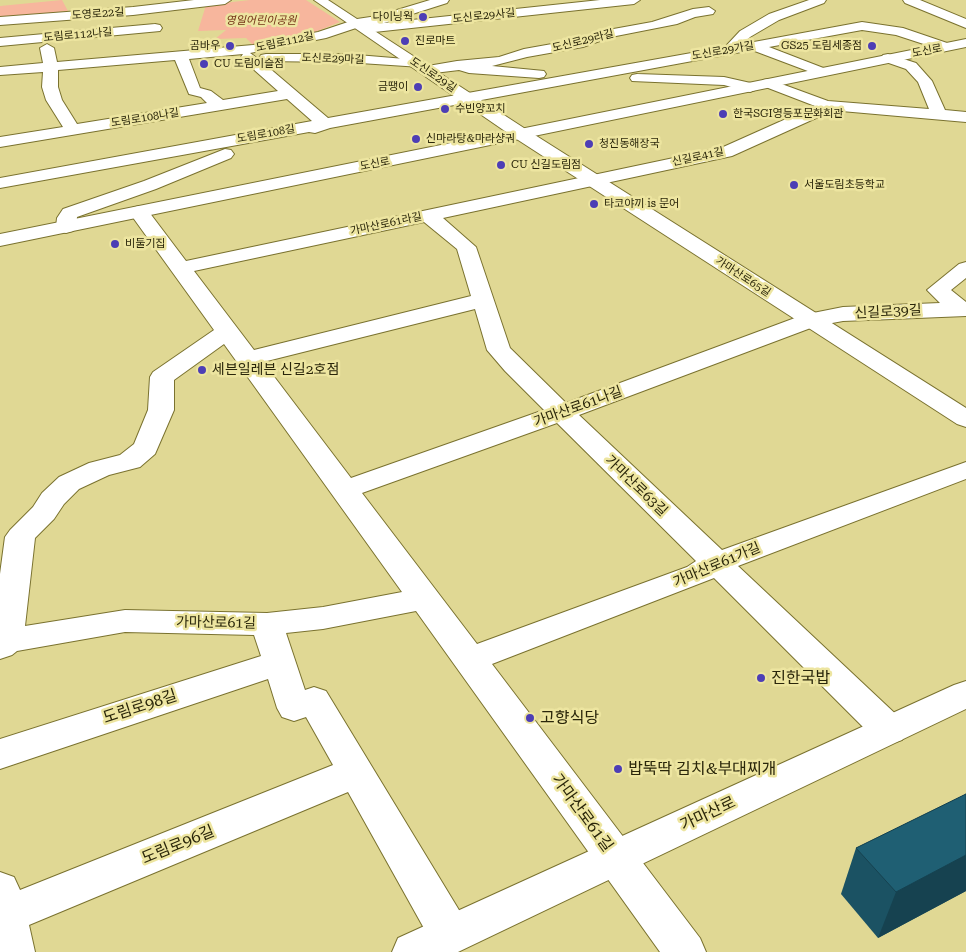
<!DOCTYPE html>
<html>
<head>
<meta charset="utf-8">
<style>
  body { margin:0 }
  canvas { display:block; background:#e0d894 }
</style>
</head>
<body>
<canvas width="966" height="952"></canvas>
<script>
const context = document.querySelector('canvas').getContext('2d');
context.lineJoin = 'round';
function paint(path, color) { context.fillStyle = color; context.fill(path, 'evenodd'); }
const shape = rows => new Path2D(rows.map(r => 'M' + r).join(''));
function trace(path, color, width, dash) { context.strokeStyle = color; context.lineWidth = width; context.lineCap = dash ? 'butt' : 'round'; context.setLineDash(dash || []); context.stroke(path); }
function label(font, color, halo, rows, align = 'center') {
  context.font = font + ' "Roboto Serif","Noto Sans KR",serif'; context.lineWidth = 5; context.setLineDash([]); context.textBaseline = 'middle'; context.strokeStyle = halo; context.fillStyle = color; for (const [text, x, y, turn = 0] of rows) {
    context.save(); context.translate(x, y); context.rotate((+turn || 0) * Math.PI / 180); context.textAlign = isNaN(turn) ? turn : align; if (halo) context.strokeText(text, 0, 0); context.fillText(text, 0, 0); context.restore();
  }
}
const green = shape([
  [62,0,68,11,0,18,0,6],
  [250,0,306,0,340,22,315,32,253,45,246,38,215,39,226,30,198,31,206,5]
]);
const minor = shape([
  [194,0,231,0,225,4,133,15,0,25,0,17,133,7,194,0],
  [600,0,640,0,634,4,365,33,358,29,365,25,600,0],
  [809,0,826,0,824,3,779,20,750,37,743,44,862,22,903,28,950,44,952,47,945,51,896,35,862,30,769,47,826,69,828,72,826,75,821,76,752,50,330,128,315,133,309,132,0,188,0,178,312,121,287,99,0,147,0,137,63,127,46,100,42,87,43,72,0,75,0,67,43,63,40,48,47,44,54,48,57,62,253,45,318,32,357,19,363,23,362,26,326,38,250,53,261,61,259,58,261,55,266,54,345,54,417,60,422,61,424,64,422,67,457,61,499,57,524,49,580,39,608,30,652,22,693,9,709,7,715,11,713,14,695,17,677,24,611,37,583,47,527,57,492,66,544,71,546,74,544,77,539,78,469,73,459,70,426,74,421,73,419,70,421,67,345,62,261,61,328,118,725,47,740,31,769,14,809,0],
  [243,54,241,57,243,60,278,91,223,100,211,91,200,88,189,59,243,54],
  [175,60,189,94,201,97,207,103,77,124,62,100,58,87,58,70,175,60],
  [903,0,920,0,966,19,966,28,905,3,903,0],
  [155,24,160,25,162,28,160,31,0,46,0,38,155,24],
  [888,54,916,63,932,81,945,110,966,112,966,122,830,110,825,114,732,156,443,218,476,247,510,348,566,403,803,315,843,307,940,303,927,290,959,264,966,262,966,278,951,290,966,302,966,316,843,321,816,326,579,415,722,550,966,462,966,479,738,566,902,720,907,730,902,740,889,744,876,740,714,578,492,664,700,938,706,952,660,952,416,611,323,629,286,633,305,690,314,687,326,691,465,920,471,934,465,948,454,952,446,952,435,948,348,792,29,925,35,952,0,952,0,872,14,877,20,890,333,765,306,717,294,721,282,717,277,708,268,679,0,769,0,739,261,656,254,635,125,632,17,651,12,655,0,659,0,574,5,537,10,530,33,507,42,493,59,477,89,463,120,455,134,444,148,410,150,377,153,372,214,330,129,212,132,208,139,206,146,208,186,261,721,148,815,106,763,86,761,83,763,80,768,79,828,101,929,109,918,82,906,69,883,61,881,58,883,55,888,54],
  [424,222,457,249,471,296,254,350,194,271,424,222],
  [475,309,487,350,505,371,544,410,351,478,263,362,475,309],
  [224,344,402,592,323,607,267,613,125,610,25,626,35,538,54,519,64,504,79,489,109,475,140,467,155,454,174,410,174,380,224,344],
  [557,423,696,561,687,567,477,644,362,493,557,423],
  [637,74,724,77,755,84,758,87,755,90,750,92,724,85,632,81,630,78,632,75,637,74],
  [225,149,231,150,234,154,231,158,156,189,77,217,76,227,73,231,66,233,59,231,56,227,57,218,63,209,144,181,225,149]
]);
const tertiary = shape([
  [314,0,328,0,357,19,377,16,430,0,449,0,447,3,384,23,367,26,527,130,966,408,966,427,957,424,515,138,314,0]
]);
const secondary = shape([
  [966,39,966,47,0,246,0,234,966,39],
  [966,681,966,709,458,952,392,952,398,938,954,685,966,681]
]);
const wall = shape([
  [966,794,966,891,878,938,841,894,856,848]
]);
const shadedWall = shape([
  [966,855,966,891,878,938,896,892]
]);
const building = shape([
  [966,794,966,855,896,892,856,848,966,794]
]);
const markers = [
  [423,17,5,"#4d3eb5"],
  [405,41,5,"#4d3eb5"],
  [230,46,5,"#4d3eb5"],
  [872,46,5,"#4d3eb5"],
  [204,64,5,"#4d3eb5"],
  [418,87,5,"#4d3eb5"],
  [445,109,5,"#4d3eb5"],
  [723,114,5,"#4d3eb5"],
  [416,139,5,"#4d3eb5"],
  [589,144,5,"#4d3eb5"],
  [501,165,5,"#4d3eb5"],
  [794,185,5,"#4d3eb5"],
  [594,204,5,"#4d3eb5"],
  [115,244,5,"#4d3eb5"],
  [202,370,5,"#4d3eb5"],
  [761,678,5,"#4d3eb5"],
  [530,718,5,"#4d3eb5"],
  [618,769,5,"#4d3eb5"]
];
const farStreetnames = [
  ["도영로22길",98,14,-4],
  ["도신로29사길",484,16,-6],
  ["도림로112나길",78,35,-5],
  ["도신로29라길",583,41,-14],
  ["도림로112길",285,42,-12],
  ["도신로29가길",723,51,-10],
  ["도신로",927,51,-11],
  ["도신로29마길",333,59,2],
  ["도신로29길",433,75,34],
  ["도림로108나길",145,118,-9],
  ["도림로108길",266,134,-10],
  ["신길로41길",698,157,-12],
  ["도신로",375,164,-11],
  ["가마산로61라길",386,224,-12],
  ["가마산로65길",743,277,33]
];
const farPoinames = [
  ["다이닝웍",413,17,"right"],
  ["진로마트",415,41],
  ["곰바우",220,46,"right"],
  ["GS25 도림세종점",862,46,"right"],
  ["CU 도림이슬점",214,64],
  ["금땡이",408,87,"right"],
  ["수빈양꼬치",455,109],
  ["한국SGI영등포문화회관",733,114],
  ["신마라탕&마라샹궈",426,139],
  ["청진동해장국",599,144],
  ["CU 신길도림점",511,165],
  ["서울도림초등학교",804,185],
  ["타코야끼 is 문어",604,204],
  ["비둘기집",125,244]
];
const farParknames = [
  ["영일어린이공원",261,21]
];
const streetNames = [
  ["신길로39길",888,312,-3],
  ["가마산로61나길",578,407,-20],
  ["가마산로63길",636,486,44],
  ["가마산로61가길",717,565,-23],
  ["가마산로61길",216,623,1]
];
const poiNames = [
  ["세븐일레븐 신길2호점",212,370]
];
const nearPoinames = [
  ["진한국밥",771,678],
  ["고향식당",540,718],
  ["밥뚝딱 김치&부대찌개",628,769]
];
const nearStreetnames = [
  ["도림로98길",140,707,-18],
  ["가마산로61길",582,813,54],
  ["가마산로",708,814,-25],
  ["도림로96길",178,845,-22]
];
paint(green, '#f7b69d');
trace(minor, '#7a722f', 2);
trace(tertiary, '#7a722f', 2);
trace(secondary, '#7a722f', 2);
paint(minor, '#fff');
paint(tertiary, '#fff');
paint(secondary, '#fff');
paint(wall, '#1b5263');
paint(shadedWall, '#164250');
paint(building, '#1f5f73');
trace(building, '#164250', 1);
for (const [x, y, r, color] of markers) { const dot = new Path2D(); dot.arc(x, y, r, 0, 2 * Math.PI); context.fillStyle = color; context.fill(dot); trace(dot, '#ede5a0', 2); }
label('11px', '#2a260a', '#ede5a0', farStreetnames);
label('11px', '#2a260a', '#ede5a0', farPoinames, 'left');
label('italic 11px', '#733216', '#ede5a0', farParknames);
label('14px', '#2a260a', '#ede5a0', streetNames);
label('14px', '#2a260a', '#ede5a0', poiNames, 'left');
label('16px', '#2a260a', '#ede5a0', nearPoinames, 'left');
label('16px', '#2a260a', '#ede5a0', nearStreetnames);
</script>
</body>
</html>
